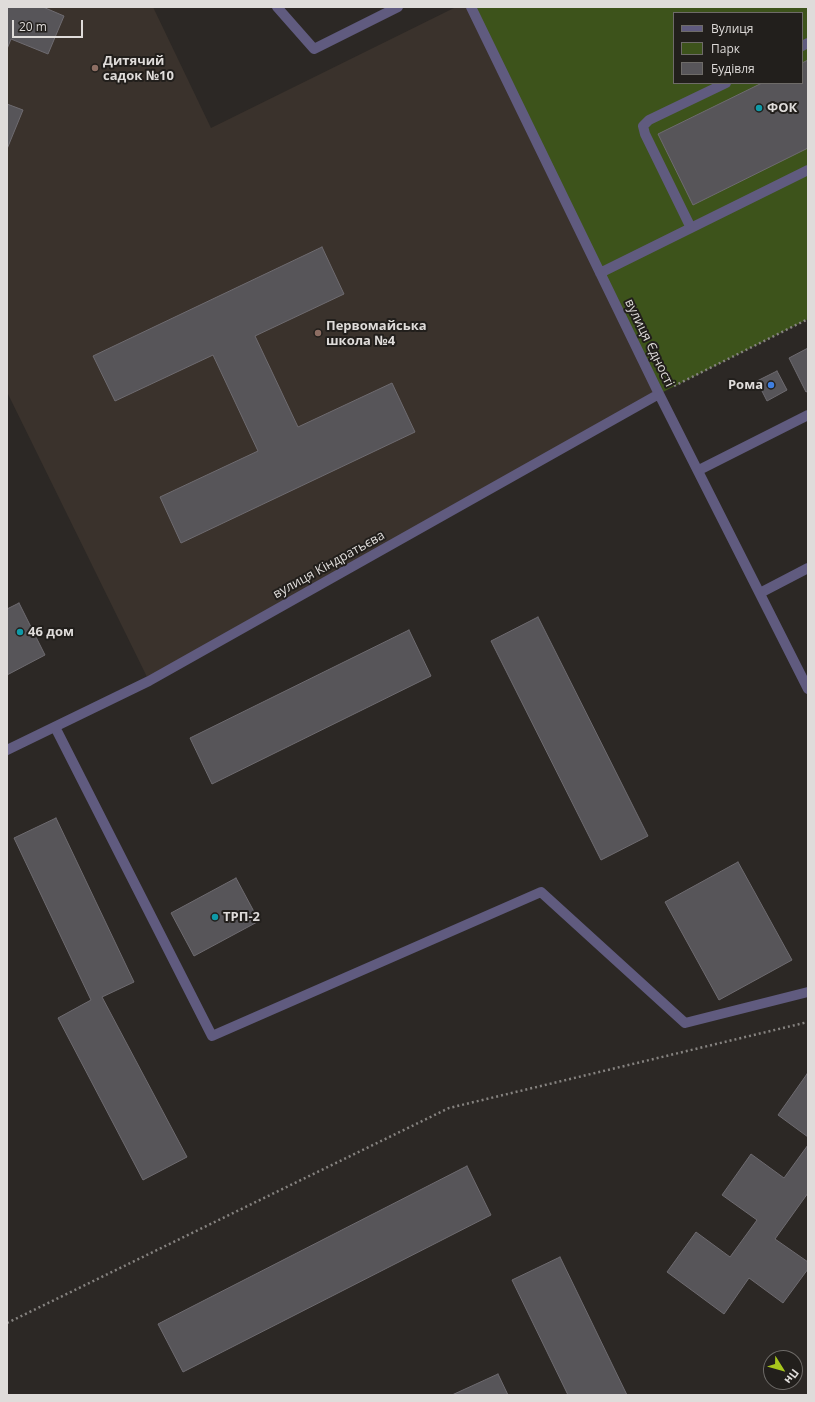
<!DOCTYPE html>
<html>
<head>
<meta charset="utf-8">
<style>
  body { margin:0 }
  #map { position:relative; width:815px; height:1402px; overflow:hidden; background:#2c2825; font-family:"Open Sans",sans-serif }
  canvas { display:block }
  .frame { position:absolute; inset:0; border:8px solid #dfdcda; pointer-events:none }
  .legend { position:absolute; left:673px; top:12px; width:130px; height:72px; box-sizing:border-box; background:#221f1c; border:1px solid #6e6b68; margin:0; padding:5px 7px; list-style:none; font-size:12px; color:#dfdcda }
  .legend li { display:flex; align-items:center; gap:8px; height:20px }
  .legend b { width:20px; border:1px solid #6e6b68 }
  .north { position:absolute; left:763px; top:1350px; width:40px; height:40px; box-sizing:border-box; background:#221f1c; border:1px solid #6e6b68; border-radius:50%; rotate:127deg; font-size:11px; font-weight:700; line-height:16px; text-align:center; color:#dfdcda }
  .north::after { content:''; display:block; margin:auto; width:14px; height:18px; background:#a8c71d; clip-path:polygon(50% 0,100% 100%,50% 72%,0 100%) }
  .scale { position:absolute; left:12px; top:20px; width:71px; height:18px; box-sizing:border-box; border:2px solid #dfdcda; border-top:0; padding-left:5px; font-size:12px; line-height:14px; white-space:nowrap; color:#dfdcda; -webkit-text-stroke:3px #221f1c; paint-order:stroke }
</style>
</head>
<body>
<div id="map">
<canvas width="815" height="1402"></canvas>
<div class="frame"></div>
<ul class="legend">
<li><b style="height:5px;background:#605b7f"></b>Вулиця</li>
<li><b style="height:11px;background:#3d531b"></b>Парк</li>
<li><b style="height:11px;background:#575559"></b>Будівля</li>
</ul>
<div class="north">Пн</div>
<div class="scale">20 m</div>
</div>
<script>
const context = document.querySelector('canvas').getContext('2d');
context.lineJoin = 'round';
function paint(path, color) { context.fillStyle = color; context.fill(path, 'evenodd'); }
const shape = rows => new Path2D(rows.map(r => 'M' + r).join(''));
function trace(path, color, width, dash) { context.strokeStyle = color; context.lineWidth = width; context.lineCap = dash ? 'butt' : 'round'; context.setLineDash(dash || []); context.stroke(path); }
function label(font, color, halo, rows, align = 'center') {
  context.font = font + ' "Open Sans",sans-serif'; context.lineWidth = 4; context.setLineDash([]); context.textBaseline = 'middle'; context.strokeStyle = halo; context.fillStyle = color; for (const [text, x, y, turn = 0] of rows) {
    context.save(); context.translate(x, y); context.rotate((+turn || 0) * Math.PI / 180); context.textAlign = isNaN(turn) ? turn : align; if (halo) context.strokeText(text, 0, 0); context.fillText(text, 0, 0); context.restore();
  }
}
const built = shape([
  [7,7,153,7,211,128,456,7,471,7,659,394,149,681,7,392]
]);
const green = shape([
  [470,7,808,7,808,319,659,394],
  [674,13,802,13,802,83,674,83]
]);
const building = shape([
  [7,7,43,7,64,16,48,54,11,39,7,49,7,7],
  [808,60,808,148,693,205,658,134,762,83,802,83,802,63,808,60],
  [7,104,23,110,7,149,7,104],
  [322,247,344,294,255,336,298,427,392,383,415,432,181,543,160,497,258,451,213,355,115,401,93,356,322,247],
  [808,348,808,391,806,392,789,358,808,348],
  [777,371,787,390,767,401,757,381,777,371],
  [19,603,45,655,7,675,7,609,19,603],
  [538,617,648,836,601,860,491,641,538,617],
  [409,630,431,676,212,784,190,738,409,630],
  [56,818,134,982,102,997,187,1157,143,1180,58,1018,91,1000,14,838,56,818],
  [738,862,792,960,719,1000,665,902,738,862],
  [236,878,259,921,194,956,171,913,236,878],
  [807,1074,808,1075,808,1137,778,1115,807,1074],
  [808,1145,808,1193,775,1239,808,1262,808,1269,783,1303,749,1278,724,1314,667,1272,696,1232,730,1257,757,1220,722,1195,751,1154,784,1178,808,1145],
  [467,1166,491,1215,183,1372,158,1324,467,1166],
  [560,1257,627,1395,568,1395,512,1280,560,1257],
  [498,1374,508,1395,452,1395,498,1374]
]);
const path = shape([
  [674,386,808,319],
  [7,1323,449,1108,808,1022]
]);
const minor = shape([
  [277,7,314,49,398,7],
  [471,7,659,394,808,689],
  [802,46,808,43],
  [691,228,645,134,643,126,649,120,726,83],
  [600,273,808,170],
  [699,470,808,415],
  [760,593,808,568],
  [55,727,212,1036,541,892,685,1023,808,992],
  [7,750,149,681,659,394]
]);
const markers = [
  [95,68,4,"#8d6e63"],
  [759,108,4,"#0f9aa8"],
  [318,333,4,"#8d6e63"],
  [771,385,4,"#3f7fe0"],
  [20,632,4,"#0f9aa8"],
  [215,917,4,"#0f9aa8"]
];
const poiNames = [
  ["Дитячий",103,61],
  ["садок №10",103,76],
  ["ФОК",767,108],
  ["Первомайська",326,326],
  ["школа №4",326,341],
  ["Рома",763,385,"right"],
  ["46 дом",28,632],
  ["ТРП-2",223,917]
];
const streetNames = [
  ["вулиця Єдності",649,343,64],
  ["вулиця Кіндратьєва",329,565,-29]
];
paint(built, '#3a322c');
paint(green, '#3d531b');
paint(building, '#575559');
trace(building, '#6e6b70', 1);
trace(path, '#868380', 2.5, [2, 3]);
trace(minor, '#605b7f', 10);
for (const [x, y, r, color] of markers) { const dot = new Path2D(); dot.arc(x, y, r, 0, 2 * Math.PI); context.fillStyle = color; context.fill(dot); trace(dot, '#221f1c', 1.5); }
label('bold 13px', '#dfdcda', '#221f1c', poiNames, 'left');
label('13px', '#dfdcda', '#221f1c', streetNames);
</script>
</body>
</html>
